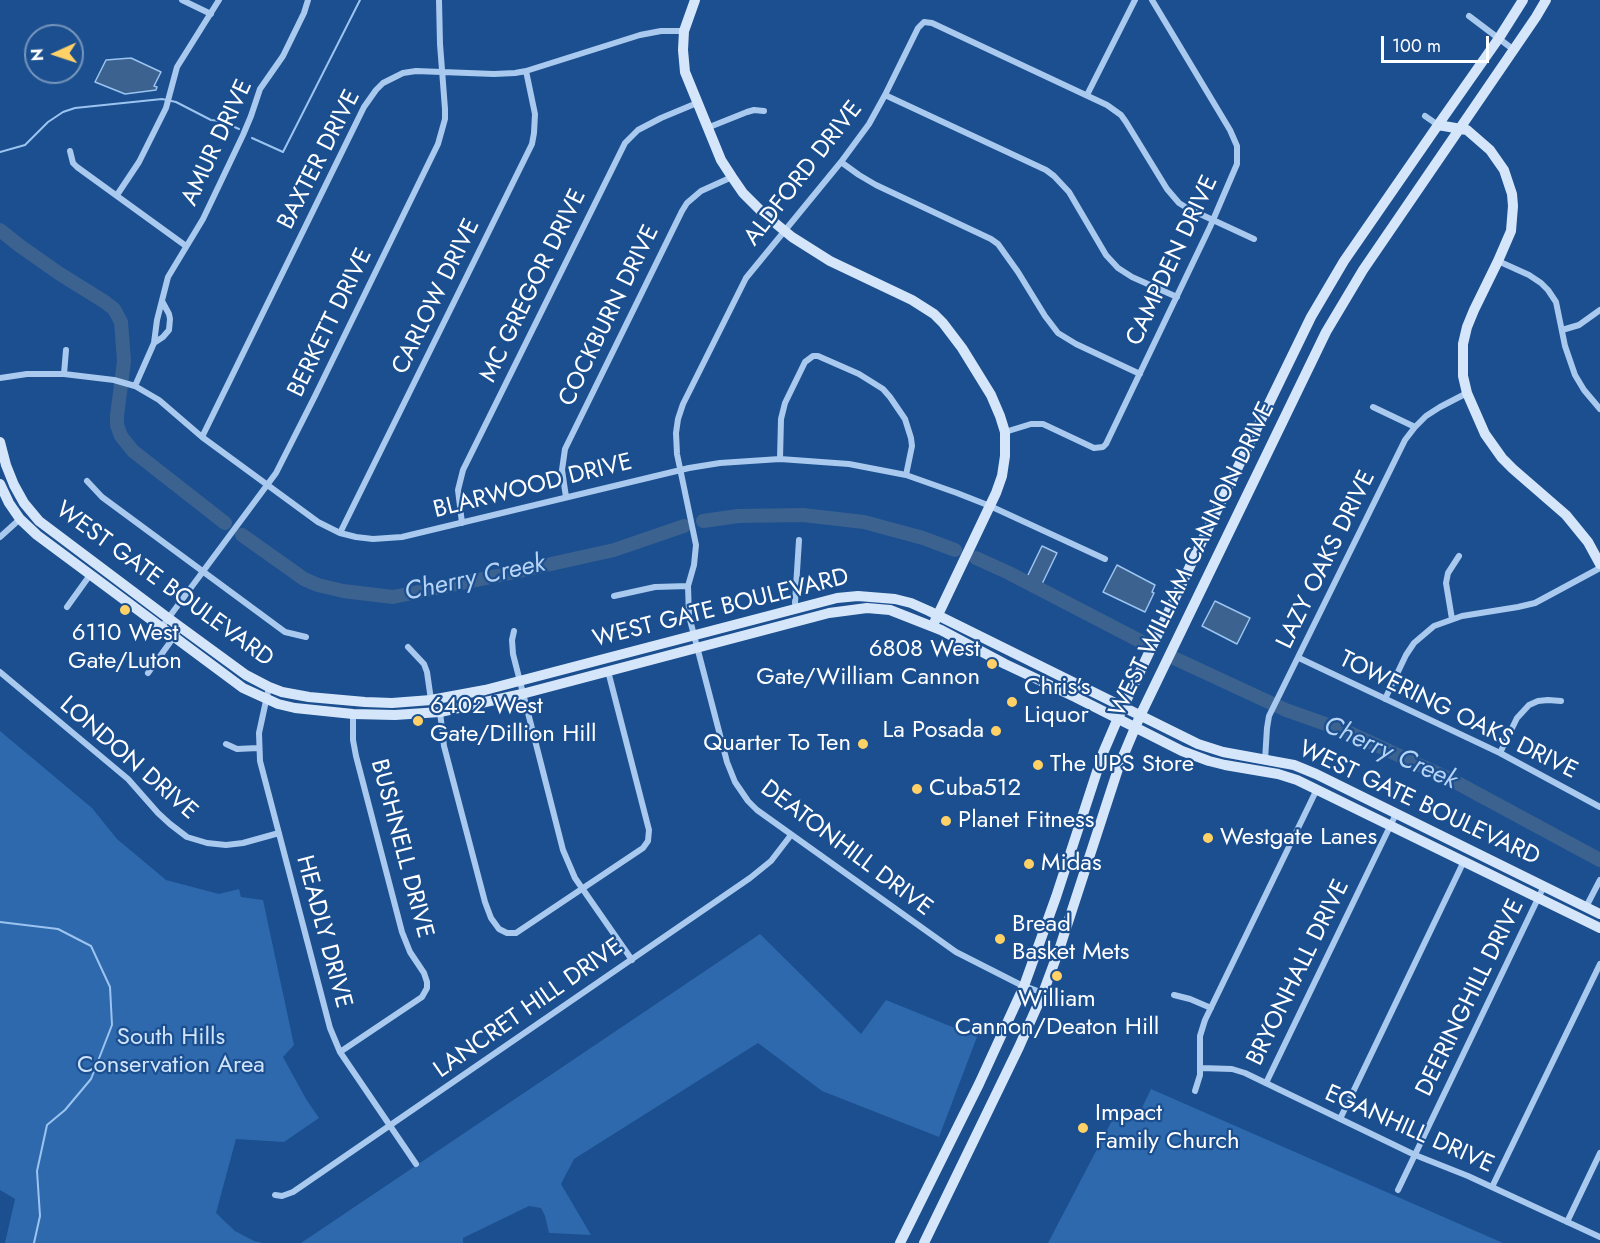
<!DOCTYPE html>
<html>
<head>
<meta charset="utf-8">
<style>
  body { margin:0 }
  #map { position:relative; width:1600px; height:1243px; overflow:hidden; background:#1b4f8f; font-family:Jost,sans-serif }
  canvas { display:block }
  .north { position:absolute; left:24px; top:24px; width:60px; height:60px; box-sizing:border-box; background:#1b4f8f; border:2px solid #7695bc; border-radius:50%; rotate:267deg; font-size:16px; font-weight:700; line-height:24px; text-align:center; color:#fff }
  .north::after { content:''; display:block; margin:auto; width:21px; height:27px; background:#ffd166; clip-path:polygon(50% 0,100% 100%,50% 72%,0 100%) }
  .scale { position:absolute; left:1381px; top:36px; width:108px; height:27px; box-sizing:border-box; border:3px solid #fff; border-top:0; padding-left:8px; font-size:18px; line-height:21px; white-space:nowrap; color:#fff; -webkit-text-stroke:4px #1b4f8f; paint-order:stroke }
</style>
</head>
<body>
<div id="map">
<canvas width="1600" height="1243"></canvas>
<div class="north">N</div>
<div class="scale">100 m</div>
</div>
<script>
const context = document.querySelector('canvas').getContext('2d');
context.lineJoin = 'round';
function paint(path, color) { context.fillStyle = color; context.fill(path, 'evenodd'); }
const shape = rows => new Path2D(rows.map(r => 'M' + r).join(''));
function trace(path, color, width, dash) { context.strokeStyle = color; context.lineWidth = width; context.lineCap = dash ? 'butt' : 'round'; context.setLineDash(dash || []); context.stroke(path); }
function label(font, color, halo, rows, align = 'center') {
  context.font = font + ' Jost,sans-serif'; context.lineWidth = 4.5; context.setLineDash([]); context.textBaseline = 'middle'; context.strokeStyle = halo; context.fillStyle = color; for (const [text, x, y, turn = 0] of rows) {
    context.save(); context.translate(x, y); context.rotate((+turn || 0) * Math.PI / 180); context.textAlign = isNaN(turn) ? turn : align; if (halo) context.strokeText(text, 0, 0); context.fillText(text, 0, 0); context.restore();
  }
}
const green = shape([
  [0,731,92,808,117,839,166,880,219,894,239,889,241,897,263,900,294,1045,283,1057,306,1099,319,1118,284,1142,236,1139,216,1213,235,1231,254,1241,263,1243,5,1243,15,1199,0,1190],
  [760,934,861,1034,886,1000,977,1037,939,1137,822,1091,758,1043,574,1159,561,1184,591,1235,549,1233,545,1216,541,1208,529,1206,463,1238,463,1243,301,1243],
  [1151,1089,1503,1243,1048,1243,1118,1109,1139,1114]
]);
const water = shape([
  [131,58,161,72,154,86,157,87,156,90,125,94,95,82,106,60,131,58],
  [1042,546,1057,553,1042,584,1027,577,1042,546],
  [1117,565,1155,585,1152,592,1154,593,1145,612,1103,592,1117,565],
  [1215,601,1250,618,1237,644,1202,626,1215,601]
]);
const stream = shape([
  [252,138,283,152,360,0],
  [0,152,25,145,48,122,63,112,75,108,162,99,176,102,211,120,221,121,239,129],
  [0,922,58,929,91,946,110,987,112,1025,91,1079,65,1110,47,1125,37,1171,40,1216,34,1243]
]);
const river = shape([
  [0,230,20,246,60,274,105,302,114,309,121,322,124,361,117,416,117,425,121,436,133,451,225,523],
  [703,521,738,516,803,515,864,522,923,538,955,550],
  [242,535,304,579,318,585,343,591,393,597,506,574,614,550,684,526],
  [976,558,1009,573,1142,642],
  [1176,659,1286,710,1348,732,1450,779,1600,860]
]);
const street = shape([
  [182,0,211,14],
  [1469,16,1514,50],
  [885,95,1046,170,1054,176,1069,192,1106,255,1118,268,1132,277,1177,297],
  [1087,95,1135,0],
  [1425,116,1438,125],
  [707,128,747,112,754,110,764,111],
  [70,151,73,163,77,167,186,246],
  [841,162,859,175,876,185,991,239,998,244,1018,272,1045,316,1058,333,1076,344,1140,374],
  [117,195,139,162,166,108,177,67,219,0],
  [1498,261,1529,275,1541,283,1548,290,1556,302,1565,346,1575,375,1584,390,1600,409],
  [1562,330,1579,325,1600,310],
  [154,343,163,337,169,330,170,319,169,314,162,301],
  [64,374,66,350],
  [0,378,27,374,64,374,114,380,135,386,159,400,202,437,318,522,340,533,356,537,373,539,402,537,689,468,720,463,780,459,849,464,906,475,957,493,990,506,1105,559],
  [135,386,154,343,157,320,168,277,203,219,243,135,251,116,260,89,283,56,304,13,308,0],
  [1373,407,1415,427],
  [1005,432,1031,424,1043,424,1094,448,1103,447,1106,444,1210,227,1237,164,1237,146,1230,130,1152,0],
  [202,437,364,107,376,90,383,83,403,73,416,71,494,74,515,73,526,71,640,35,661,31,684,31],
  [780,459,781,419,785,403,805,362,813,356,818,356,859,374,883,389,890,397,905,419,911,438,912,446,906,475],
  [87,481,102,497,285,632,306,637],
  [566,497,562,470,565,449,682,211,687,203,701,191,732,177],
  [462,523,458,490,463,470,625,143,638,130,661,118,697,103],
  [340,533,532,144,534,133,535,114,526,71],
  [0,537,20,519],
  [614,596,655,587,688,586],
  [67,607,90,575],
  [796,609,795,603,799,540],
  [1452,619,1446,583,1448,573,1459,556],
  [161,628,276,473,315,396,438,144,445,119,445,109,440,44,439,0],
  [514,631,512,640,513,654,563,850,575,878,632,960],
  [408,647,424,664,427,672,431,700],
  [1299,658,1500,753,1600,807],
  [0,672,128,779,158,813,170,824,187,837,207,843,226,845,243,843,279,833],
  [148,673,181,627],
  [269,687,259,733,260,761,330,1028,340,1052,416,1164],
  [1385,699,1406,655,1414,643,1434,626,1462,616,1518,607,1535,603,1600,568],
  [440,712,444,746,485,902,491,918,499,929,507,933,516,933,643,848,648,841,649,830,608,671],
  [226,744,237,749,258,748],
  [1500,753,1517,718,1529,705,1538,701,1548,700,1561,701],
  [1265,760,1267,728,1269,716,1405,440,1415,427,1426,416,1440,407,1467,393],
  [1586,907,1600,880],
  [1043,993,1019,984,956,952,757,810,748,801,735,782,727,762,689,616,688,586,694,565,696,545,677,454,676,433,678,419,683,404,746,278,841,162,869,124,885,95,918,28,924,22,932,23,1107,105,1121,115,1126,122,1167,189,1179,203,1187,208,1254,239],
  [1174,995,1190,999,1211,1008],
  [340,1052,422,997,427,988,427,982,424,973,410,952,402,932,356,756,353,740,353,714],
  [1201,1068,1232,1069,1245,1073,1415,1155,1468,1176,1600,1237],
  [1266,1083,1396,814],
  [1195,1091,1200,1075,1200,1036,1205,1020,1317,789],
  [1340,1119,1464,861],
  [1492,1187,1600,964],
  [1398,1190,1544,886],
  [275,1195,282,1196,293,1192,750,878,771,861,791,835],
  [1567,1222,1600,1153]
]);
const secondary = shape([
  [695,0,684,31,683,50,685,72,721,160,732,177,743,193,763,213,792,237,830,261,912,300,934,314,943,323,962,348,991,395,1000,416,1005,432,1005,456,1002,476,996,493,935,621],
  [1438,125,1467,130,1490,150,1504,170,1512,194,1513,206,1511,231,1498,261,1474,310,1467,327,1463,344,1463,376,1467,393,1485,434,1502,458,1513,469,1566,515,1588,542,1600,564],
  [0,442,6,465,14,485,24,503,39,521,168,618,246,675,269,687,282,692,309,697,365,702,392,703,431,700,485,690,837,598,858,596,895,599,911,603,929,611,1198,744,1223,752,1294,765,1316,774,1600,914],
  [0,484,9,503,20,519,37,535,243,688,278,704,295,708,353,714,395,715,440,712,522,694,829,613,867,608,890,610,941,630,1005,664,1075,697,1182,751,1209,761,1225,765,1278,774,1297,780,1600,928],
  [900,1243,979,1084,1024,986,1056,897,1103,753,1118,718,1203,539,1311,317,1344,261,1438,125,1499,38,1523,0],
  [924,1243,1019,1047,1043,993,1059,950,1119,766,1140,716,1326,332,1363,270,1536,17,1546,0]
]);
const markers = [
  [125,610,6,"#ffd166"],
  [992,664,6,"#ffd166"],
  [1012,702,6,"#ffd166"],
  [418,721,6,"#ffd166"],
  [996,731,6,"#ffd166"],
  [863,744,6,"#ffd166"],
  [1038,765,6,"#ffd166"],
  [917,789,6,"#ffd166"],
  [946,821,6,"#ffd166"],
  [1208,838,6,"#ffd166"],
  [1029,864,6,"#ffd166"],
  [1000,939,6,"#ffd166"],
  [1057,976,6,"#ffd166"],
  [1083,1128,6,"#ffd166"]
];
const streetNames = [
  ["AMUR DRIVE",218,143,-65],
  ["BAXTER DRIVE",320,160,-63],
  ["ALDFORD DRIVE",804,174,-52],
  ["CAMPDEN DRIVE",1173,261,-65],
  ["MC GREGOR DRIVE",534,286,-64],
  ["CARLOW DRIVE",437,297,-64],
  ["COCKBURN DRIVE",610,316,-64],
  ["BERKETT DRIVE",331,323,-64],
  ["BLARWOOD DRIVE",533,487,-14],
  ["WEST WILLIAM CANNON DRIVE",1193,560,-64],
  ["LAZY OAKS DRIVE",1327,560,-64],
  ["WEST GATE BOULEVARD",164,585,36],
  ["WEST GATE BOULEVARD",721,609,-14],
  ["TOWERING OAKS DRIVE",1458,716,26],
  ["LONDON DRIVE",128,759,41],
  ["WEST GATE BOULEVARD",1419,804,25],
  ["BUSHNELL DRIVE",401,849,75],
  ["DEATONHILL DRIVE",846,849,37],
  ["HEADLY DRIVE",323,932,75],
  ["BRYONHALL DRIVE",1299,973,-64],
  ["DEERINGHILL DRIVE",1471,998,-64],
  ["LANCRET HILL DRIVE",529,1009,-35],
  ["EGANHILL DRIVE",1409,1130,24]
];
const poiNames = [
  ["6110 West",125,634,"center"],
  ["Gate/Luton",125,662,"center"],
  ["6808 West",980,650,"right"],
  ["Gate/William Cannon",980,678,"right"],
  ["Chris’s",1024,688],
  ["Liquor",1024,716],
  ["6402 West",430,707],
  ["Gate/Dillion Hill",430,735],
  ["La Posada",984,731,"right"],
  ["Quarter To Ten",851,744,"right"],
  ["The UPS Store",1050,765],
  ["Cuba512",929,789],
  ["Planet Fitness",958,821],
  ["Westgate Lanes",1220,838],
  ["Midas",1041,864],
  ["Bread",1012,925],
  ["Basket Mets",1012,953],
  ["William",1057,1000,"center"],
  ["Cannon/Deaton Hill",1057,1028,"center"],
  ["Impact",1095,1114],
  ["Family Church",1095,1142]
];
const parkNames = [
  ["South Hills",171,1038],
  ["Conservation Area",171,1066]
];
const waterNames = [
  ["Cherry Creek",475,579,-12],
  ["Cherry Creek",1390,754,24]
];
paint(green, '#2e69ad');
paint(water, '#3c6290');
trace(water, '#9cc4f0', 1.5);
trace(stream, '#9cc4f0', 2);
trace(river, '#3c6290', 14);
trace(street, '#a9c9ee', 6);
trace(secondary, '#d6e6fa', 10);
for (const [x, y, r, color] of markers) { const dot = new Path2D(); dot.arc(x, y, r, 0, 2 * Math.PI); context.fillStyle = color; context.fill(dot); trace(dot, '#1b4f8f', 2); }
label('24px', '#fff', '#1b4f8f', streetNames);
label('24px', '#fff', '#1b4f8f', poiNames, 'left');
label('24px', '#cfe3fa', '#1b4f8f', parkNames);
label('italic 26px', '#b5d3f5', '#1b4f8f', waterNames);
</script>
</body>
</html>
